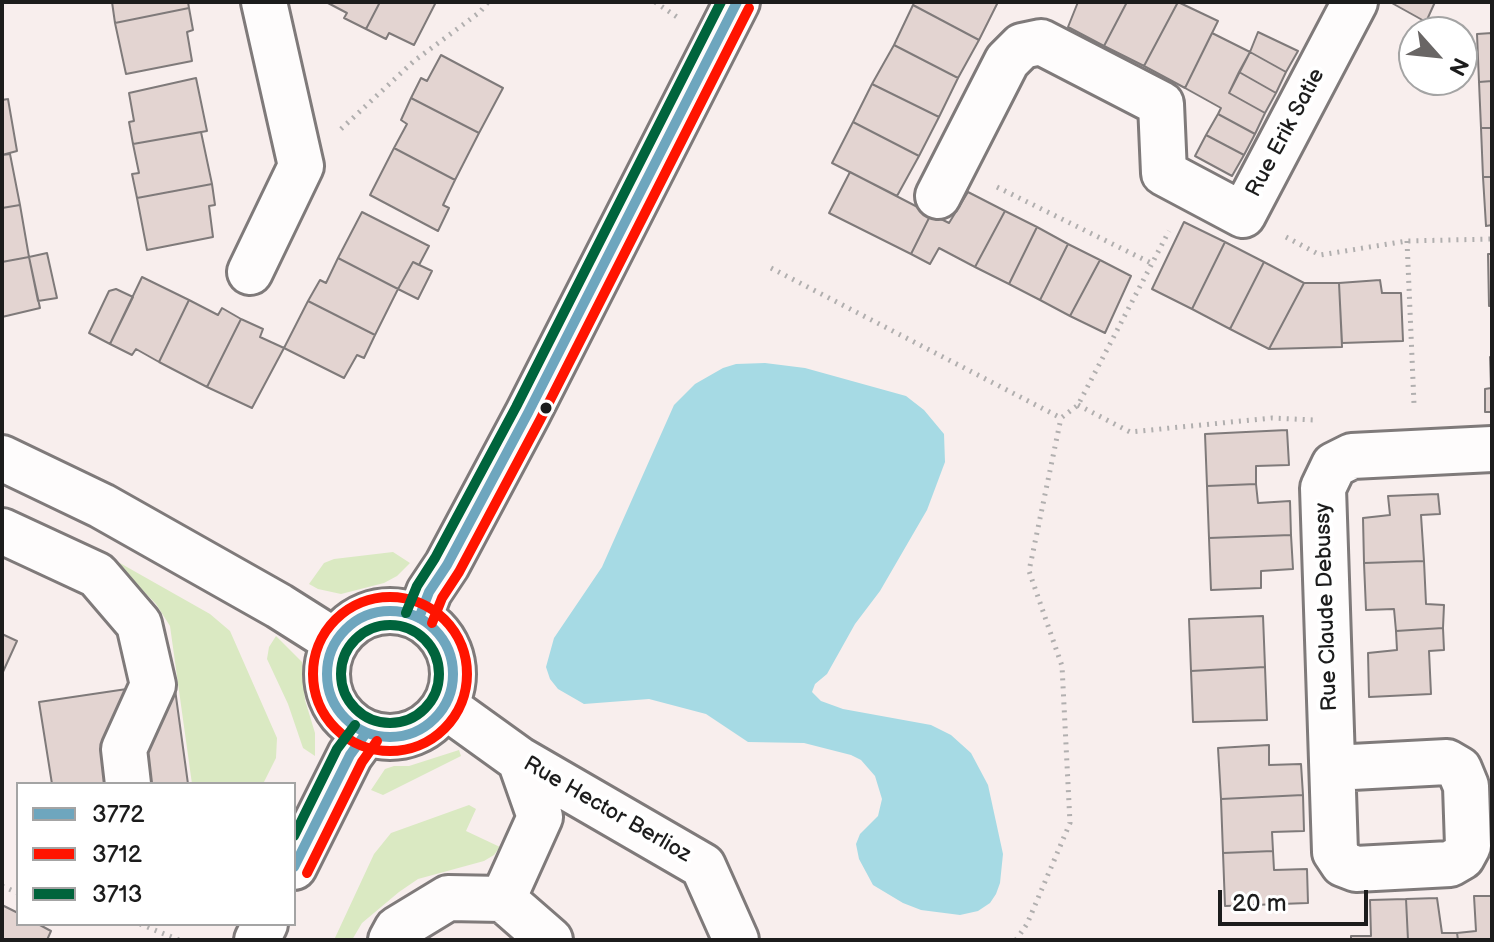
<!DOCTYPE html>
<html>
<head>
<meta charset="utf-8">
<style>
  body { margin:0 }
  #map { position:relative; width:1494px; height:942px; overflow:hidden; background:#f8eeed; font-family:"Balsamiq Sans",sans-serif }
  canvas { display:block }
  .frame { position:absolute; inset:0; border:4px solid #1c1c1c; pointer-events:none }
  .legend { position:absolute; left:16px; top:782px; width:280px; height:144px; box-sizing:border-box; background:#fff; border:2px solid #a4a4a4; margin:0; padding:10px 14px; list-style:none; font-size:24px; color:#1c1c1c }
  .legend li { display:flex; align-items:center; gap:16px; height:40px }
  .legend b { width:40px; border:2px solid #a4a4a4 }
  .north { position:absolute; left:1398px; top:16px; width:80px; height:80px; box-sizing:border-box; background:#fff; border:2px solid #a4a4a4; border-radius:50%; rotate:117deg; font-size:22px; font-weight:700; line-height:32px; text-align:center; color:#1c1c1c }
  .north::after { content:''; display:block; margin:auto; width:28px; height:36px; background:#696665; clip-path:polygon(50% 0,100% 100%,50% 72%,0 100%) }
  .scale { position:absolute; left:1218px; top:890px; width:150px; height:36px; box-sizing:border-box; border:4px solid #1c1c1c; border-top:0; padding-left:10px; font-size:24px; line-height:28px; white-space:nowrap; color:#1c1c1c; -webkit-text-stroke:6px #fff; paint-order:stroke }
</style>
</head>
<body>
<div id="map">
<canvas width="1494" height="942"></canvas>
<div class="frame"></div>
<ul class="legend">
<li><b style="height:10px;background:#6ea6be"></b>3772</li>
<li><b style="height:10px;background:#ff1400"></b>3712</li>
<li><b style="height:10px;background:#00643c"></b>3713</li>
</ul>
<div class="north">N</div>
<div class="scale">20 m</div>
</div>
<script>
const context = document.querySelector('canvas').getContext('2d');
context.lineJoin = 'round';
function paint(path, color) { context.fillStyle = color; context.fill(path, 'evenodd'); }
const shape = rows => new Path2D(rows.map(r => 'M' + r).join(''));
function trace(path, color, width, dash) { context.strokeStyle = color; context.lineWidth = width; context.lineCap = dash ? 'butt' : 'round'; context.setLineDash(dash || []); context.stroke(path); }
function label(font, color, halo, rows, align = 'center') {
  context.font = font + ' "Balsamiq Sans",sans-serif'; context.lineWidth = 8; context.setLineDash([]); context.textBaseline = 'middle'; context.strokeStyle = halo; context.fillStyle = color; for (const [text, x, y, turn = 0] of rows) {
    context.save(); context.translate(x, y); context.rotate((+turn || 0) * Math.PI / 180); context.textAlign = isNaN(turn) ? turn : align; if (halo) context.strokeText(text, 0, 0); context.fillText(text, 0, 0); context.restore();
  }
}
const green = shape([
  [393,552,410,563,397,576,384,583,341,594,318,589,309,584,324,563,334,559],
  [111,558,210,614,230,631,277,738,276,758,263,784,192,784,170,626,156,604],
  [276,636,302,662,305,700,315,733,315,756,303,748,288,704,267,659,269,647],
  [459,750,461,756,383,795,371,790,385,769,394,766,409,766],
  [469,805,476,809,466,831,500,847,494,855,484,861,418,879,399,892,362,923,352,940,334,940,374,854,391,833]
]);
const water = shape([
  [765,363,805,368,906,396,924,410,944,434,945,462,927,510,880,591,855,624,827,674,815,684,812,692,821,701,843,709,931,725,951,735,971,753,988,785,1003,854,1000,883,996,894,990,903,978,911,960,915,921,910,903,903,873,885,859,859,856,844,860,834,878,816,882,799,875,776,861,760,851,755,804,743,748,742,706,714,649,699,584,704,558,689,550,679,546,667,554,638,602,567,674,405,695,384,723,368,736,364]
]);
const building = shape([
  [112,2,188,2,189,8,115,23,112,2],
  [326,2,380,2,366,29,344,18,347,13,326,2],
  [380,2,436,2,414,45,389,33,386,39,366,29,380,2],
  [915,2,998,2,979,40,913,5,915,2],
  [1078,2,1127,2,1104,46,1068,27,1078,2],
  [1127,2,1178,2,1144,66,1104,46,1127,2],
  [1178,2,1218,21,1185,88,1144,66,1178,2],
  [1390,2,1435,2,1426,22,1390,2],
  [913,5,979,40,958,78,894,45,913,5],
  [189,8,193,30,187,32,192,61,126,74,115,23,189,8],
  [1258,32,1298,51,1286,72,1250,52,1258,32],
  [1212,33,1250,52,1229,93,1265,113,1255,134,1218,114,1221,108,1185,88,1212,33],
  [1492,33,1492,81,1479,82,1477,34,1492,33],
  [894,45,958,78,939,117,872,84,894,45],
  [1250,52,1286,72,1276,93,1239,72,1250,52],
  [441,55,503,88,479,133,411,98,421,78,427,81,441,55],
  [1239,72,1276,93,1265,113,1229,93,1239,72],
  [196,78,207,131,133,144,129,122,134,121,129,93,196,78],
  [1492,81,1492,128,1481,128,1479,82,1492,81],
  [872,84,939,117,919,156,853,122,872,84],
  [411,98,479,133,455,180,394,148,407,124,401,120,411,98],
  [8,99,17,151,2,155,2,100,8,99],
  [1218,114,1255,134,1244,155,1206,135,1218,114],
  [853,122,919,156,897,196,832,163,853,122],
  [1481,128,1492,128,1492,177,1483,177,1481,128],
  [201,132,212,184,137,198,132,174,139,173,133,144,201,132],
  [1206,135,1244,155,1232,176,1195,156,1206,135],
  [394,148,455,180,443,205,449,208,438,231,370,195,394,148],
  [10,154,20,205,2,208,2,155,10,154],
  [850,172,931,214,911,254,829,213,850,172],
  [1483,177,1492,177,1492,225,1486,226,1483,177],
  [212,184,215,205,209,206,213,237,147,250,137,198,212,184],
  [968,192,1005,211,975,267,939,248,930,264,911,254,931,214,949,223,968,192],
  [20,205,29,257,2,262,2,208,20,205],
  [1005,211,1037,227,1009,284,975,267,1005,211],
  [362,212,429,246,419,265,413,262,398,289,338,258,362,212],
  [1184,222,1225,242,1192,309,1152,289,1184,222],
  [1037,227,1068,244,1040,300,1009,284,1037,227],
  [1225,242,1264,262,1230,329,1192,309,1225,242],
  [1068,244,1100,260,1070,316,1040,300,1068,244],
  [47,253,57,298,38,301,29,257,47,253],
  [1488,254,1492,254,1492,306,1489,306,1488,254],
  [29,257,40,308,2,317,2,262,29,257],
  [338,258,398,289,375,335,308,301,320,280,326,283,338,258],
  [1100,260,1131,276,1105,333,1070,316,1100,260],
  [413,262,432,271,418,299,398,289,413,262],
  [1264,262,1304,283,1269,349,1230,329,1264,262],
  [142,277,189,300,159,362,136,349,132,355,110,344,142,277],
  [1380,280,1382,293,1401,293,1403,341,1342,343,1339,283,1380,280],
  [1304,283,1339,283,1342,347,1269,349,1304,283],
  [116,289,133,297,110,344,89,333,109,291,116,289],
  [189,300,218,315,222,308,241,319,207,387,159,362,189,300],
  [308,301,375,335,364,358,357,355,344,378,284,348,308,301],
  [241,319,263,329,260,337,284,348,252,408,207,387,241,319],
  [1490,357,1492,357,1492,412,1485,412,1485,389,1491,388,1490,357],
  [1287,430,1289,465,1256,466,1256,484,1207,486,1205,434,1287,430],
  [1256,484,1258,503,1290,501,1291,535,1209,538,1207,486,1256,484],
  [1438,494,1440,514,1421,515,1424,561,1364,563,1363,518,1390,515,1388,496,1438,494],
  [1291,535,1293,569,1261,571,1261,588,1211,590,1209,538,1291,535],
  [1424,561,1426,604,1444,605,1443,628,1396,631,1394,609,1366,610,1364,563,1424,561],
  [1263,616,1265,667,1191,671,1189,619,1263,616],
  [1443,628,1444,650,1429,651,1431,694,1369,697,1368,653,1397,650,1396,631,1443,628],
  [2,634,17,641,2,674,2,634],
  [1265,667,1267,720,1193,722,1191,671,1265,667],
  [174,682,188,784,52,784,39,702,174,682],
  [1269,745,1269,765,1301,764,1303,795,1221,799,1218,748,1269,745],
  [1303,795,1304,831,1272,832,1273,851,1223,853,1221,799,1303,795],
  [1273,851,1274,870,1307,869,1308,903,1225,906,1223,853,1273,851],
  [1474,896,1492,896,1492,940,1458,940,1457,933,1476,931,1474,896],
  [1437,898,1442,933,1457,933,1458,940,1408,940,1406,899,1437,898],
  [1406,899,1408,940,1351,940,1351,936,1371,936,1370,900,1406,899],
  [2,905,18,913,18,924,38,924,51,931,47,940,2,940,2,905]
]);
const path = shape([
  [655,2,677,17],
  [341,129,414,61,480,12,488,2],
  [997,187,1153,264],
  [1286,237,1320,255,1407,241,1492,239],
  [1407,241,1414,404],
  [771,268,1061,418,1078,405,1169,231],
  [1078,405,1130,432,1272,418,1314,420],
  [2,886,18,893],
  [140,924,179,940],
  [1016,940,1027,924,1070,823,1062,666,1029,571,1061,418]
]);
const minor = shape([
  [938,196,1007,61,1022,46,1041,42,1161,104,1164,173,1243,215,1355,2],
  [250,272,301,166,264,2],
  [2,458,102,506,279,606,336,642],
  [2,531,97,575,139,624,153,685,124,749,128,784],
  '327 674a63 63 0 1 1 126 0a63 63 0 1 1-126 0Z',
  [419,618,429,592,447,565,528,413,737,2],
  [445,706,520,760,703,866,736,940],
  [520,760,540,817,503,899,550,940],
  [1333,768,1447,762,1459,769,1466,786,1468,846,1462,857,1450,864,1356,869,1343,864,1335,852,1323,488,1334,465,1352,456,1492,449],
  [294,867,350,755,366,733],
  [257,940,265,924],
  [391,940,397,929,448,898,503,899]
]);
const bus1 = shape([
  '327 674a63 63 0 1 1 126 0a63 63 0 1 1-126 0Z',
  [419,618,429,592,447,565,528,413,737,2],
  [294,867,350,755,366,733]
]);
const bus2 = shape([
  '313 674a77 77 0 1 1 154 0a77 77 0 1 1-154 0Z',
  [432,623,442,598,459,572,540,420,749,8],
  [307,873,362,762,377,741]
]);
const bus3 = shape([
  [406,613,417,586,435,558,516,407,721,2],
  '341 674a49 49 0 1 1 98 0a49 49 0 1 1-98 0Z',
  [294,836,337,749,355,725]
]);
const markers = [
  [546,408,7,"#1c1c1c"]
];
const streetNames = [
  ["Rue Erik Satie",1286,133,-62],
  ["Rue Claude Debussy",1327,607,-92],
  ["Rue Hector Berlioz",607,810,30]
];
paint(green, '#dae9c2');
paint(water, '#a6dae4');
paint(building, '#e3d4d1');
trace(building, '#7f7a7a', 2);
trace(minor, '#7f7a7a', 50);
trace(path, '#b1afaf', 5, [2, 6]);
trace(minor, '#fefcfc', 44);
trace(bus1, '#6ea6be', 10);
trace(bus2, '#ff1400', 10);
trace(bus3, '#00643c', 10);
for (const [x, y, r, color] of markers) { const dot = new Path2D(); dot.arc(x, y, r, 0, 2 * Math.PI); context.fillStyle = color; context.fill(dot); trace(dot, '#fff', 3); }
label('22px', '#1c1c1c', '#fff', streetNames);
</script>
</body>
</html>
